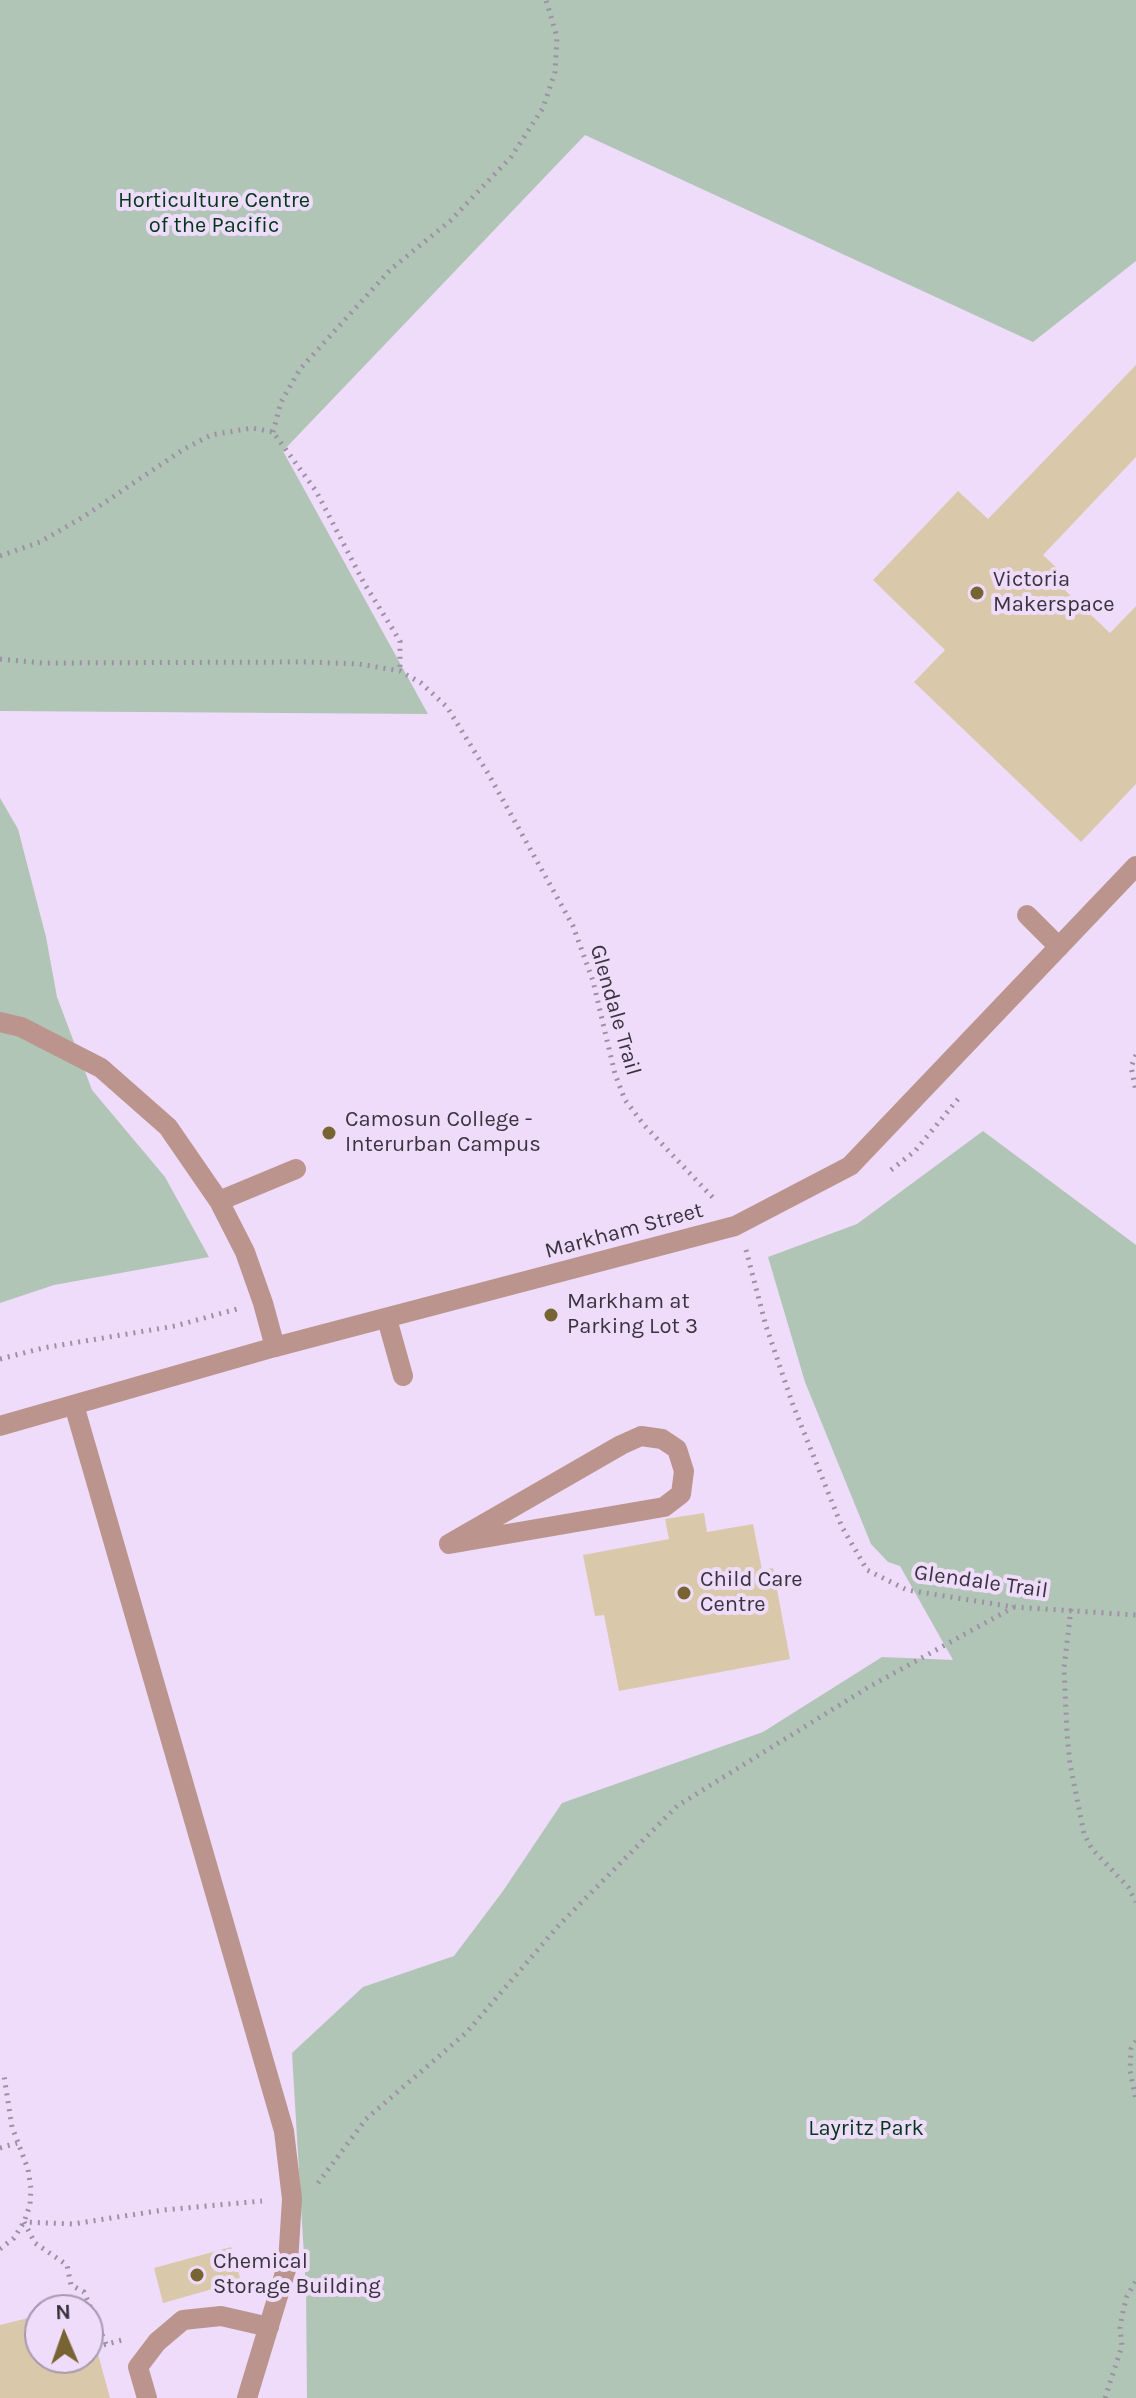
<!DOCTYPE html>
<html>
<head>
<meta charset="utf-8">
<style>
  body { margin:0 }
  #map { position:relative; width:1136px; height:2398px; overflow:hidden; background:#eedcfa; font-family:Karla,sans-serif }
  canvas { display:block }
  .north { position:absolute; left:24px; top:2294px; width:80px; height:80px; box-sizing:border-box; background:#eedcfa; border:2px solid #a698af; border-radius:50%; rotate:358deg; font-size:22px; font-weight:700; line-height:32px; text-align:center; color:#3a333e }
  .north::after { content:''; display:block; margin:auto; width:28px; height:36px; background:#786333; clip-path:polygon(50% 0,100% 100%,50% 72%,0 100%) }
</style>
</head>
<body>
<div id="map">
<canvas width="1136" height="2398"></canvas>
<div class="north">N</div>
</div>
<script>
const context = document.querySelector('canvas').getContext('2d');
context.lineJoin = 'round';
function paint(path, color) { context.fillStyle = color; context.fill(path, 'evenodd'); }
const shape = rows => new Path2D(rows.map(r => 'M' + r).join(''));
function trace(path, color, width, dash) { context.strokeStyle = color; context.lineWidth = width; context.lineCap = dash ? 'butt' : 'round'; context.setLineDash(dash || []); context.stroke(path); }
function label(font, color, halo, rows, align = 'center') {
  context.font = font + ' Karla,sans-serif'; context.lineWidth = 8; context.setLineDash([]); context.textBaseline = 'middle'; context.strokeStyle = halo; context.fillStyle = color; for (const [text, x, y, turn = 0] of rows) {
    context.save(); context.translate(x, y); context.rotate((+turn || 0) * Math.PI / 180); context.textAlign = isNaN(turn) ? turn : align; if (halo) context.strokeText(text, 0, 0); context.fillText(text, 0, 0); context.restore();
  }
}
const green = shape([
  [0,0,1136,0,1136,261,1033,342,585,135,283,451,428,714,0,711],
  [0,798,18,829,46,937,57,997,92,1090,165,1177,209,1257,54,1285,0,1303],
  [983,1131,1136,1245,1136,2398,307,2398,306,2290,292,2053,363,1987,454,1956,503,1891,562,1803,763,1732,882,1657,953,1660,900,1566,888,1562,871,1544,805,1382,768,1257,857,1224]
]);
const building = shape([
  [1136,365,1136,457,1043,555,1060,571,1052,578,1110,633,1136,606,1136,784,1081,842,914,682,945,650,873,580,958,491,988,519],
  [704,1513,707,1532,753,1524,762,1570,773,1568,790,1659,619,1691,604,1615,595,1616,583,1555,669,1539,665,1519],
  [231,2247,241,2281,163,2303,154,2268],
  [40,2315,40,2358,88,2358,89,2321,110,2398,0,2398,0,2325]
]);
const path = shape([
  [273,432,281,402,300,369,391,269,450,221,511,157,543,108,555,72,557,37,546,0],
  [0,556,40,542,83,517,184,449,211,435,252,428,273,432,316,491,364,583,400,641,400,671],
  [0,659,42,663,307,662,359,664,400,671,421,683,447,707,489,775,573,926,593,981,615,1074,625,1100,644,1125,716,1201],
  [1136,1055,1131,1067,1136,1091],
  [891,1170,915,1151,958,1099],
  [746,1250,766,1326,793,1405,842,1527,867,1570,907,1590,1014,1607,1136,1615],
  [0,1359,43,1348,175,1326,237,1309],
  [1071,1609,1064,1668,1067,1734,1070,1764,1084,1834,1092,1849,1128,1887,1136,1902],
  [1136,2041,1131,2049,1130,2071,1136,2100],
  [0,2148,17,2143],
  [318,2183,366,2119,467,2032,559,1925,677,1806,867,1688,1014,1607],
  [0,2249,14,2238,24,2222,30,2205,31,2189,28,2169,12,2127,4,2076],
  [106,2344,84,2292,71,2285,67,2265,35,2243,24,2222,73,2224,163,2210,262,2201],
  [96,2347,122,2340],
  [1105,2398,1122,2346,1120,2328,1123,2311,1127,2296,1136,2281]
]);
const lane = shape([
  [1027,915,1059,947],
  [0,1022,21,1027,101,1068,168,1127,219,1201,245,1252,263,1303,275,1347],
  [219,1201,296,1169],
  [387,1319,403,1376],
  [74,1405,284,2131,292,2199,288,2263,247,2398],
  [641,1436,662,1439,677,1449,684,1471,681,1494,664,1507,449,1544,621,1445,641,1436],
  [147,2398,138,2367,157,2342,183,2320,221,2316,269,2327]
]);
const street = shape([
  [0,1426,275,1347,735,1226,850,1166,1136,866]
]);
const markers = [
  [977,593,8,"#786333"],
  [329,1133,8,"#786333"],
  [551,1315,8,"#786333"],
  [684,1593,8,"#786333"],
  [197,2275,8,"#786333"]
];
const parkNames = [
  ["Horticulture Centre",214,201],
  ["of the Pacific",214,226],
  ["Layritz Park",866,2129]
];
const poiNames = [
  ["Victoria",993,580],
  ["Makerspace",993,605],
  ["Camosun College -",345,1120],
  ["Interurban Campus",345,1145],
  ["Markham at",567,1302],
  ["Parking Lot 3",567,1327],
  ["Child Care",700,1580],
  ["Centre",700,1605],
  ["Chemical",213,2262],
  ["Storage Building",213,2287]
];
const streetNames = [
  ["Glendale Trail",615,1010,74],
  ["Markham Street",624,1231,-15],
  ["Glendale Trail",981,1582,8]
];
paint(green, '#b1c5b6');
paint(building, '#dac8ab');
trace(path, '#9d90a6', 5, [2, 6]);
trace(lane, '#bb948e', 20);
trace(street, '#bb948e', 20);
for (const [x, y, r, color] of markers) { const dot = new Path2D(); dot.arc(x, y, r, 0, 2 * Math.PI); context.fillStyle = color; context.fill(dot); trace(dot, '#eedcfa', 3); }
label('22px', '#003719', '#eedcfa', parkNames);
label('22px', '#3a333e', '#eedcfa', poiNames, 'left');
label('22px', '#3a333e', '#eedcfa', streetNames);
</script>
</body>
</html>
